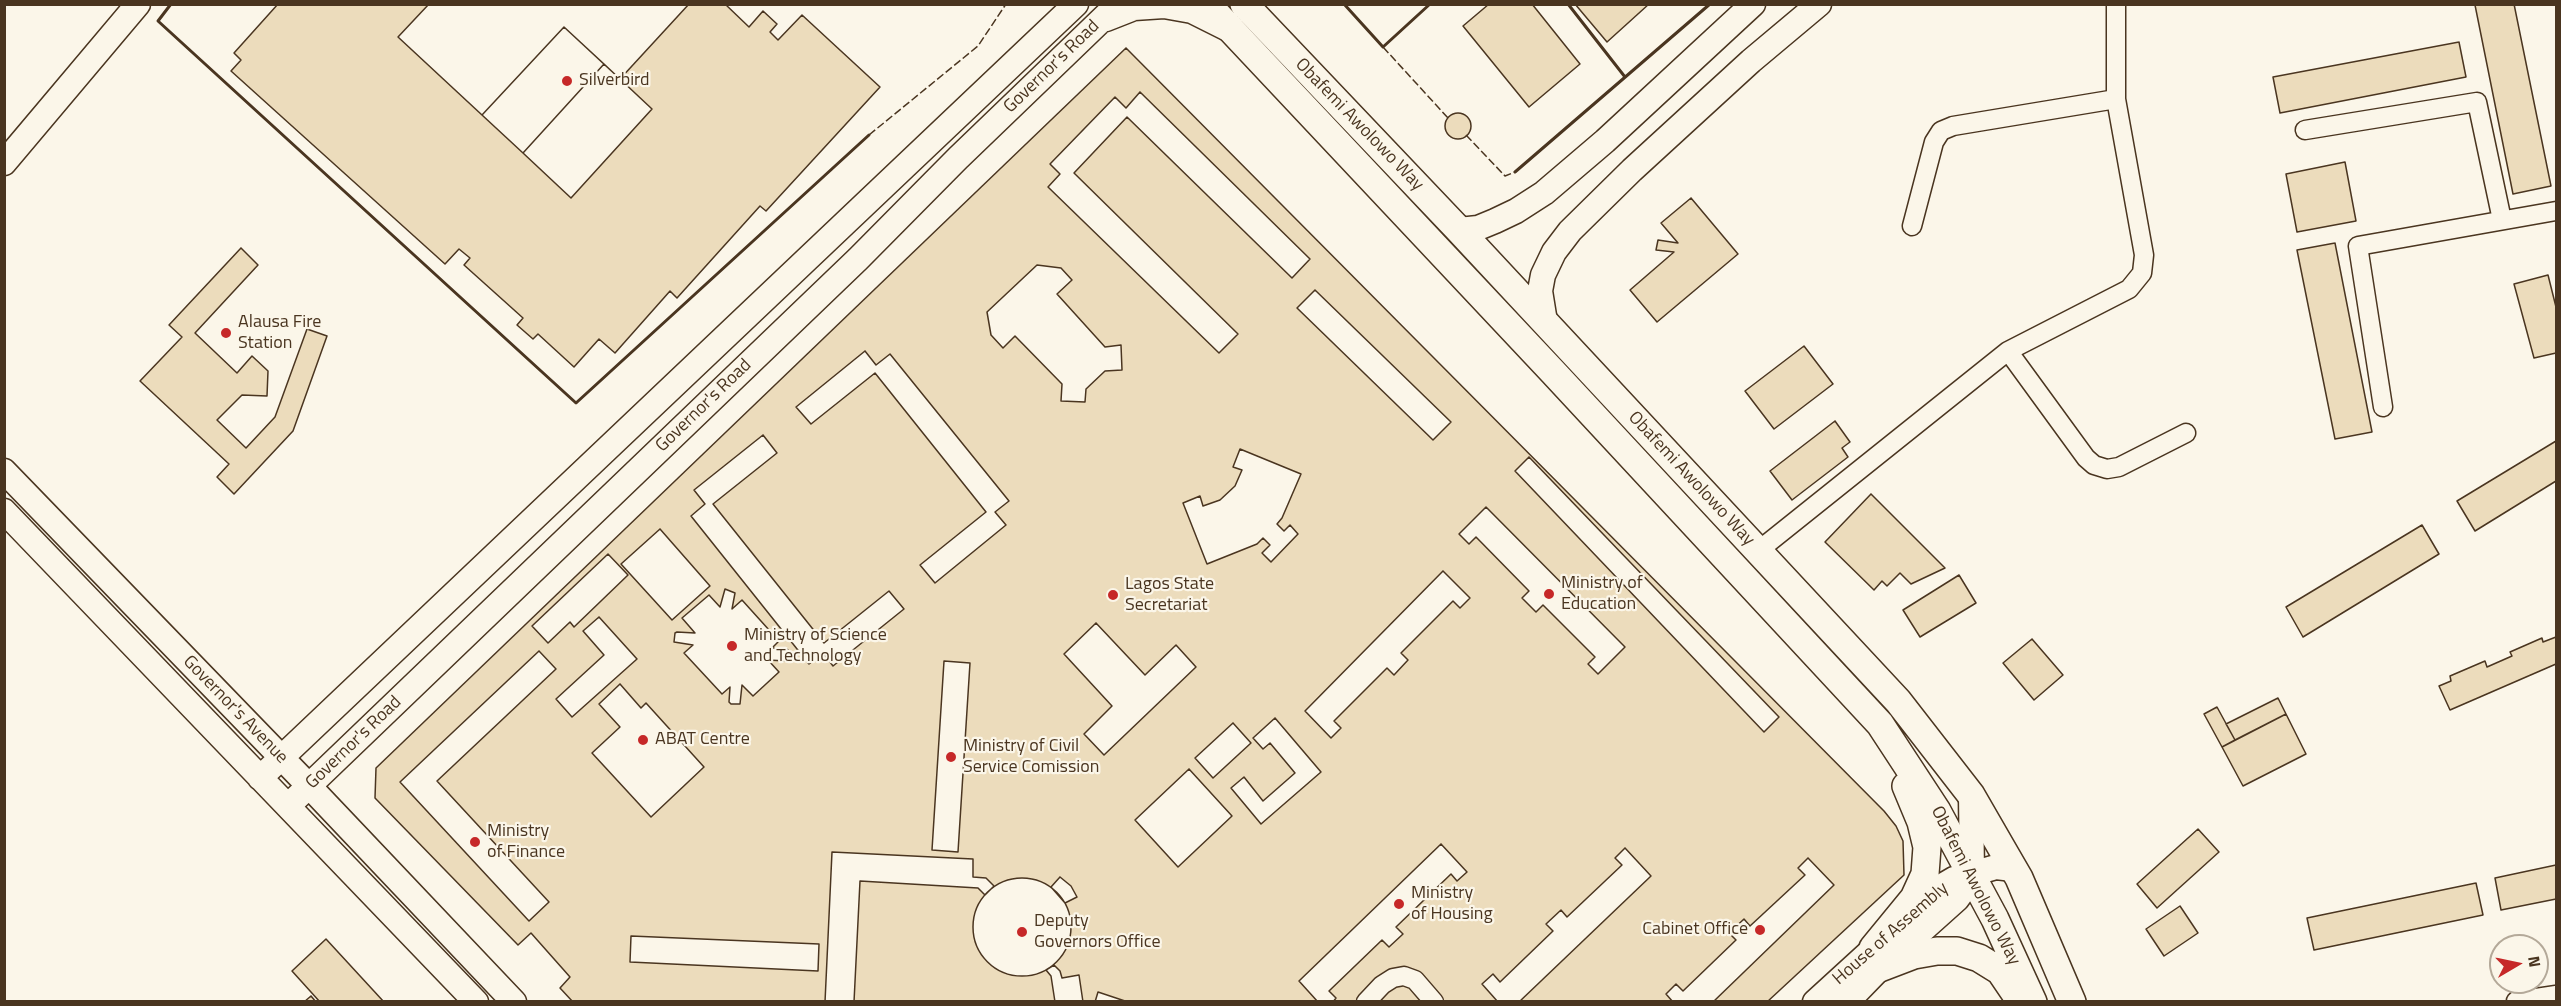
<!DOCTYPE html>
<html>
<head>
<meta charset="utf-8">
<style>
  body { margin:0 }
  #map { position:relative; width:2561px; height:1006px; overflow:hidden; background:#fbf6e9; font-family:"Titillium Web",sans-serif }
  canvas { display:block }
  .frame { position:absolute; inset:0; border:6px solid #4a3520; pointer-events:none }
  .north { position:absolute; left:2489px; top:934px; width:60px; height:60px; box-sizing:border-box; background:#fbf6e9; border:2px solid #b4a999; border-radius:50%; rotate:81deg; font-size:16px; font-weight:700; line-height:24px; text-align:center; color:#4a3520 }
  .north::after { content:''; display:block; margin:auto; width:21px; height:27px; background:#c62828; clip-path:polygon(50% 0,100% 100%,50% 72%,0 100%) }
</style>
</head>
<body>
<div id="map">
<canvas width="2561" height="1006"></canvas>
<div class="frame"></div>
<div class="north">N</div>
</div>
<script>
const context = document.querySelector('canvas').getContext('2d');
context.lineJoin = 'round';
function paint(path, color) { context.fillStyle = color; context.fill(path, 'evenodd'); }
const shape = rows => new Path2D(rows.map(r => 'M' + r).join(''));
function trace(path, color, width, dash) { context.strokeStyle = color; context.lineWidth = width; context.lineCap = dash ? 'butt' : 'round'; context.setLineDash(dash || []); context.stroke(path); }
function label(font, color, halo, rows, align = 'center') {
  context.font = font + ' "Titillium Web",sans-serif'; context.lineWidth = 4.5; context.setLineDash([]); context.textBaseline = 'middle'; context.strokeStyle = halo; context.fillStyle = color; for (const [text, x, y, turn = 0] of rows) {
    context.save(); context.translate(x, y); context.rotate((+turn || 0) * Math.PI / 180); context.textAlign = isNaN(turn) ? turn : align; if (halo) context.strokeText(text, 0, 0); context.fillText(text, 0, 0); context.restore();
  }
}
const building = shape([
  [278,4,725,4,749,27,763,11,777,24,770,32,778,40,802,15,880,87,766,211,760,206,677,298,670,291,615,353,599,339,574,367,538,334,533,339,517,325,523,318,464,265,470,258,459,249,445,264,231,71,241,60,234,53,278,4],
  [429,4,689,4,620,79,564,27,482,115,398,37,429,4],
  [1489,4,1532,4,1580,64,1529,107,1463,26,1489,4],
  [1575,4,1649,4,1607,42,1575,4],
  [2514,4,2551,186,2513,194,2475,5,2514,4],
  [564,27,604,64,523,153,482,115,564,27],
  [2459,42,2466,77,2280,113,2273,77,2459,42],
  [1126,48,1884,811,1896,826,1903,841,1904,875,1767,1002,573,1002,560,988,570,977,531,933,518,945,375,798,376,768,1126,48],
  [604,64,652,109,571,198,523,153,604,64],
  [1140,92,1310,259,1292,278,1127,117,1074,173,1238,334,1219,353,1048,187,1060,174,1050,164,1115,97,1126,108,1140,92],
  '1445 126a13 13 0 1 1 26 0a13 13 0 1 1-26 0Z',
  [2345,162,2356,221,2297,232,2286,174,2345,162],
  [1691,198,1738,254,1657,322,1630,290,1674,252,1656,250,1658,240,1678,243,1661,223,1691,198],
  [2335,243,2372,432,2335,439,2297,250,2335,243],
  [241,248,258,265,195,333,237,373,252,356,268,371,267,396,242,395,217,420,246,448,275,417,307,329,327,336,293,431,234,494,217,477,229,464,140,381,182,337,169,325,241,248],
  [1037,265,1061,268,1072,280,1057,294,1105,347,1121,345,1122,370,1105,371,1086,389,1085,402,1061,401,1062,384,1015,336,1003,348,991,335,987,312,1037,265],
  [2548,275,2556,307,2556,353,2534,358,2514,284,2548,275],
  [1315,290,1451,422,1433,440,1297,308,1315,290],
  [1804,346,1833,384,1774,429,1745,391,1804,346],
  [865,351,876,365,890,354,1009,501,995,512,1006,525,935,583,920,565,986,512,875,373,811,424,796,407,865,351],
  [1835,421,1850,442,1842,448,1848,457,1792,500,1770,471,1835,421],
  [763,435,777,453,713,504,824,643,889,591,904,609,833,666,823,653,809,664,691,516,705,504,694,490,763,435],
  [2556,441,2556,481,2475,531,2457,501,2556,441],
  [1240,449,1301,474,1282,518,1277,524,1284,531,1290,525,1298,534,1271,562,1262,553,1270,545,1263,538,1257,544,1207,564,1183,503,1200,496,1203,506,1220,500,1235,486,1242,470,1233,467,1240,449],
  [1529,457,1779,717,1764,732,1515,471,1529,457],
  [1871,494,1945,568,1911,584,1900,573,1887,586,1882,581,1874,590,1825,542,1871,494],
  [1486,507,1625,647,1598,674,1588,664,1595,657,1543,605,1536,612,1522,598,1529,591,1476,537,1469,544,1459,534,1486,507],
  [2422,525,2439,554,2303,637,2286,607,2422,525],
  [660,529,710,586,672,620,621,564,660,529],
  [608,554,628,575,574,627,570,622,548,643,532,626,608,554],
  [1443,571,1470,598,1460,608,1453,601,1401,653,1408,660,1394,675,1387,668,1334,721,1341,728,1331,738,1305,711,1443,571],
  [1959,575,1976,603,1920,637,1903,610,1959,575],
  [725,589,735,593,732,609,742,600,779,641,772,648,787,649,789,651,788,660,786,661,768,660,779,672,753,696,742,685,740,704,731,704,729,702,730,687,722,694,684,653,693,645,674,642,675,633,677,632,695,633,682,618,709,595,720,607,725,589],
  [599,617,637,659,572,717,556,699,604,655,583,631,599,617],
  [1096,623,1145,675,1176,645,1196,667,1104,755,1084,734,1112,706,1064,654,1096,623],
  [2556,637,2556,664,2450,710,2439,686,2451,681,2450,676,2485,661,2487,667,2512,656,2510,652,2542,638,2543,642,2556,637],
  [2032,639,2063,675,2034,700,2003,663,2032,639],
  [539,651,556,669,437,781,549,902,529,921,400,782,539,651],
  [944,661,970,663,958,852,932,850,944,661],
  [620,684,641,708,646,703,704,767,651,817,592,753,620,727,599,704,620,684],
  [2278,698,2286,714,2235,740,2226,724,2278,698],
  [2217,707,2235,740,2222,747,2204,714,2217,707],
  [2286,714,2306,754,2243,786,2222,747,2286,714],
  [1275,718,1321,772,1261,824,1231,788,1244,777,1263,801,1295,773,1270,743,1263,749,1253,738,1275,718],
  [1233,723,1251,743,1213,778,1195,758,1233,723],
  [1189,769,1232,816,1178,867,1135,820,1189,769],
  [2198,829,2219,852,2157,908,2137,884,2198,829],
  [1441,844,1467,872,1457,881,1451,874,1396,927,1403,934,1389,947,1382,940,1329,991,1336,998,1333,1002,1318,1002,1299,981,1441,844],
  [1625,848,1651,876,1519,1002,1498,1002,1482,984,1493,974,1500,982,1553,931,1546,924,1561,910,1567,917,1622,865,1615,858,1625,848],
  [832,852,973,859,973,877,986,878,994,886,985,895,978,888,860,881,854,1002,825,1002,832,852],
  [1808,858,1834,885,1713,1002,1673,1002,1666,994,1676,984,1683,991,1736,940,1729,933,1744,919,1750,926,1805,875,1798,868,1808,858],
  [2556,865,2556,899,2501,910,2495,878,2556,865],
  [1060,877,1071,886,1077,897,1065,903,1051,887,1060,877],
  '973 927a49 49 0 1 1 98 0a49 49 0 1 1-98 0Z',
  [2476,883,2483,915,2314,950,2307,918,2476,883],
  [2180,906,2198,933,2164,956,2146,929,2180,906],
  [631,936,819,944,818,971,630,962,631,936],
  [326,939,384,1002,320,1002,292,971,326,939],
  [1054,965,1060,971,1062,978,1079,975,1083,1002,1055,1002,1051,976,1046,970,1054,965],
  [1098,992,1128,1002,1095,1002,1098,992],
  [311,996,316,1002,304,1002,311,996]
]);
const street = shape([
  [2305,130,2477,102,2502,220],
  [1912,226,1934,142,1941,131,1953,126,2116,99],
  [2008,351,2086,458,2094,465,2107,469,2119,467,2186,433],
  [2383,407,2358,246,2556,211],
  [1758,551,2008,351,2129,289,2142,273,2144,255,2116,99,2116,4],
  [2516,1001,2556,995],
  [1366,1002,1382,985,1393,978,1404,976,1415,980,1434,1002]
]);
const secondary = shape([
  [1106,19,1134,8,1164,6,1192,11,1226,28],
  [4,163,138,4],
  [1459,230,1478,228,1495,221,1516,211,1544,193,1605,141,1753,4],
  [1545,322,1540,291,1543,275,1554,252,1570,231,1632,170,1751,61,1819,4],
  [4,471,309,786,514,1002],
  [4,511,476,1002],
  [260,778,1076,4],
  [288,806,858,259,958,158,1118,4],
  [1815,1002,1942,886,1954,879,1996,867,2013,869],
  [1847,1002,1880,968,1957,899,1965,888,1972,874,1971,795]
]);
const primary = shape([
  [1207,4,1553,372,1880,724,1937,811,1995,919,2033,1002],
  [1244,4,1459,230,1898,701,1971,795,2001,847,2019,878,2072,1002],
  [1873,948,1914,898,1925,874,1927,847,1921,822,1906,786],
  [1880,968,1914,955,1937,951,1957,951,1979,958,2000,971,2019,999]
]);
const fence = shape([
  [1383,47,1448,118],
  [869,135,978,46,1006,4],
  [1466,135,1505,176,1515,172]
]);
const wall = shape([
  [171,4,158,21,576,403,869,135],
  [1344,4,1383,47,1430,4],
  [1568,4,1625,77],
  [1515,172,1710,4]
]);
const markers = [
  [567,81,6,"#c62828"],
  [226,333,6,"#c62828"],
  [1549,594,6,"#c62828"],
  [1113,595,6,"#c62828"],
  [732,646,6,"#c62828"],
  [643,740,6,"#c62828"],
  [951,757,6,"#c62828"],
  [475,842,6,"#c62828"],
  [1399,904,6,"#c62828"],
  [1760,930,6,"#c62828"],
  [1022,932,6,"#c62828"]
];
const streetNames = [
  ["Governor's Road",1052,67,-44],
  ["Obafemi Awolowo Way",1359,125,46],
  ["Governor's Road",704,406,-44],
  ["Obafemi Awolowo Way",1691,479,47],
  ["Governor's Avenue",235,710,46],
  ["Governor's Road",354,743,-44],
  ["Obafemi Awolowo Way",1975,886,63],
  ["House of Assembly",1891,934,-41]
];
const poiNames = [
  ["Silverbird",579,81],
  ["Alausa Fire",238,323],
  ["Station",238,344],
  ["Ministry of",1561,584],
  ["Education",1561,605],
  ["Lagos State",1125,585],
  ["Secretariat",1125,606],
  ["Ministry of Science",744,636],
  ["and Technology",744,657],
  ["ABAT Centre",655,740],
  ["Ministry of Civil",963,747],
  ["Service Comission",963,768],
  ["Ministry",487,832],
  ["of Finance",487,853],
  ["Ministry",1411,894],
  ["of Housing",1411,915],
  ["Deputy",1034,922],
  ["Governors Office",1034,943],
  ["Cabinet Office",1748,930,"right"]
];
paint(building, '#ecdcbc');
trace(building, '#4a3520', 1.5);
trace(street, '#4a3520', 21);
trace(secondary, '#4a3520', 27);
trace(primary, '#4a3520', 30);
trace(street, '#fbf6e9', 18);
trace(secondary, '#fbf6e9', 24);
trace(primary, '#fbf6e9', 27);
trace(fence, '#4a3520', 1.5, [8, 3]);
trace(wall, '#4a3520', 3);
for (const [x, y, r, color] of markers) { const dot = new Path2D(); dot.arc(x, y, r, 0, 2 * Math.PI); context.fillStyle = color; context.fill(dot); trace(dot, '#fbf6e9', 2); }
label('18px', '#4a3520', '#fbf6e9', streetNames);
label('18px', '#4a3520', '#fbf6e9', poiNames, 'left');
</script>
</body>
</html>
